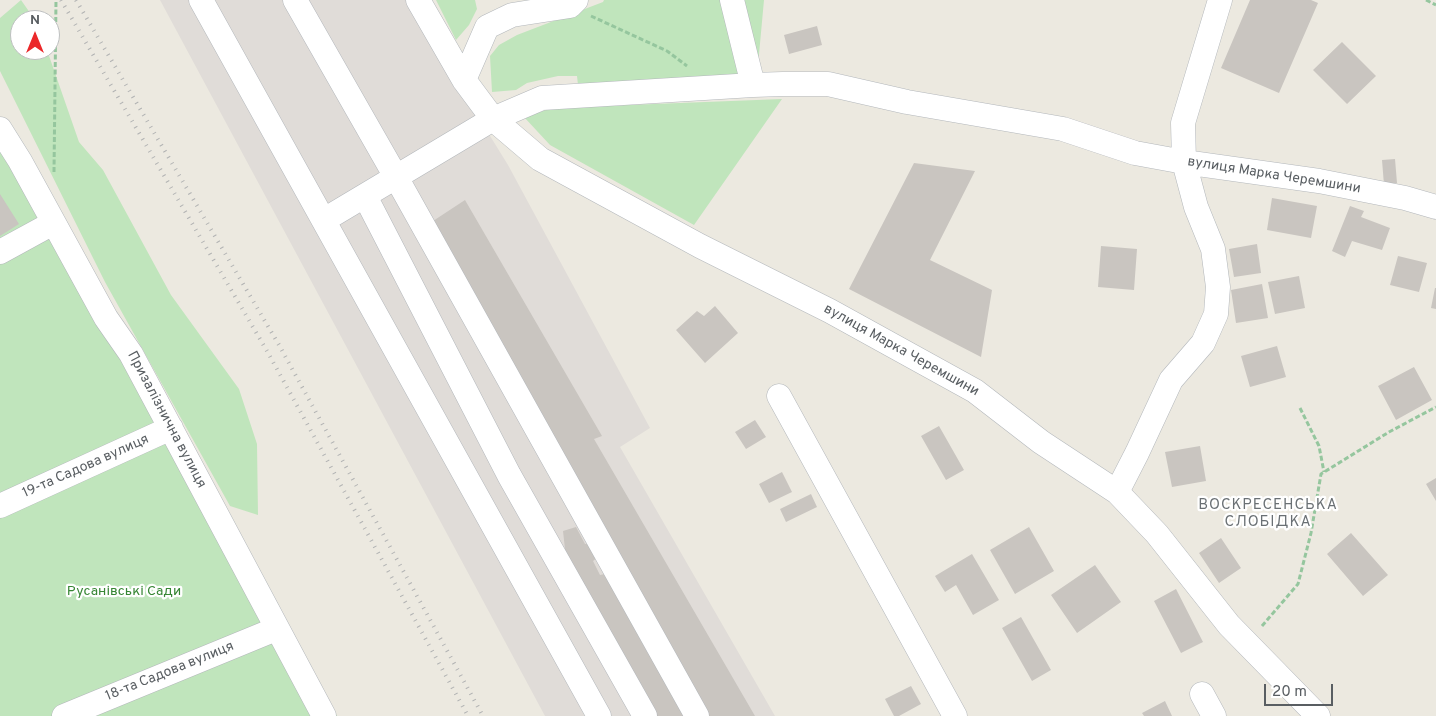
<!DOCTYPE html>
<html>
<head>
<meta charset="utf-8">
<style>
  body { margin:0 }
  #map { position:relative; width:1436px; height:716px; overflow:hidden; background:#ece9e0; font-family:Overpass,sans-serif }
  canvas { display:block }
  .north { position:absolute; left:10px; top:10px; width:50px; height:50px; box-sizing:border-box; background:#fff; border:1px solid #bdbfc0; border-radius:50%; rotate:0deg; font-size:14px; font-weight:700; line-height:20px; text-align:center; color:#595e62 }
  .north::after { content:''; display:block; margin:auto; width:18px; height:22px; background:#eb282a; clip-path:polygon(50% 0,100% 100%,50% 72%,0 100%) }
  .scale { position:absolute; left:1264px; top:684px; width:69px; height:22px; box-sizing:border-box; border:2px solid #595e62; border-top:0; padding-left:6px; font-size:15px; line-height:18px; white-space:nowrap; color:#595e62; -webkit-text-stroke:4px #fff; paint-order:stroke }
</style>
</head>
<body>
<div id="map">
<canvas width="1436" height="716"></canvas>
<div class="north">N</div>
<div class="scale">20 m</div>
</div>
<script>
const context = document.querySelector('canvas').getContext('2d');
context.lineJoin = 'round';
function paint(path, color) { context.fillStyle = color; context.fill(path, 'evenodd'); }
const shape = rows => new Path2D(rows.map(r => 'M' + r).join(''));
function trace(path, color, width, dash) { context.strokeStyle = color; context.lineWidth = width; context.lineCap = dash ? 'butt' : 'round'; context.setLineDash(dash || []); context.stroke(path); }
function label(font, color, halo, rows, align = 'center') {
  context.font = font + ' Overpass,sans-serif'; context.lineWidth = 4.5; context.setLineDash([]); context.textBaseline = 'middle'; context.strokeStyle = halo; context.fillStyle = color; for (const [text, x, y, turn = 0] of rows) {
    context.save(); context.translate(x, y); context.rotate((+turn || 0) * Math.PI / 180); context.textAlign = isNaN(turn) ? turn : align; if (halo) context.strokeText(text, 0, 0); context.fillText(text, 0, 0); context.restore();
  }
}
const industrial = shape([
  [160,0,406,0,508,165,650,428,620,447,775,716,545,716]
]);
const green = shape([
  [21,0,35,20,20,20,20,50,47,50,79,142,103,170,171,295,239,389,257,444,258,515,230,506,105,282,0,71,0,18],
  [436,0,475,0,477,9,469,25,456,40],
  [604,0,764,0,757,76,578,85,577,76,558,76,527,83,516,90,492,92,490,56,499,45,517,35,603,2],
  [782,99,694,225,550,145,524,117,552,108],
  [0,131,84,268,337,716,0,716]
]);
const building = shape([
  [1250,0,1311,0,1318,3,1279,93,1221,68],
  [817,26,822,45,789,54,784,35],
  [1342,42,1376,76,1347,104,1313,70],
  [1395,159,1397,183,1384,185,1382,160],
  [914,163,975,171,930,260,992,290,981,357,849,289],
  [0,194,19,224,0,236],
  [1272,198,1317,206,1311,238,1267,230],
  [465,200,602,436,594,439,755,716,708,716,430,223],
  [1350,206,1364,211,1361,217,1390,228,1382,250,1352,241,1345,257,1332,251],
  [1257,244,1261,273,1234,277,1229,249],
  [1101,246,1137,249,1134,290,1098,287],
  [1398,256,1427,263,1419,292,1390,285],
  [1299,276,1305,308,1275,314,1268,282],
  [1262,284,1268,318,1236,323,1231,290],
  [1435,288,1436,288,1436,309,1431,308],
  [715,306,738,333,705,363,676,330,697,311,704,316],
  [1277,346,1286,377,1250,387,1241,356],
  [1414,367,1432,400,1396,420,1378,386],
  [755,420,766,437,746,449,735,432],
  [939,426,964,470,946,480,921,436],
  [1200,446,1206,481,1172,487,1165,452],
  [782,472,792,492,769,503,759,484],
  [1436,478,1436,501,1426,484],
  [811,494,817,507,786,522,780,509],
  [576,527,585,544,590,544,598,557,593,561,600,575,605,574,689,716,655,716,566,558,563,531],
  [1029,527,1054,571,1015,594,990,550],
  [1351,533,1388,575,1363,596,1327,554],
  [1221,538,1241,568,1219,583,1199,553],
  [972,554,999,600,973,615,956,585,945,592,935,576],
  [1095,565,1121,602,1077,633,1051,595],
  [1176,589,1203,642,1181,653,1154,601],
  [1021,617,1051,670,1032,681,1002,628],
  [911,686,921,704,899,716,894,716,885,699],
  [1165,701,1172,716,1144,716,1142,713]
]);
const path = shape([
  [1426,0,1436,5],
  [591,16,667,51,687,66],
  [54,172,56,0],
  [1300,408,1319,446,1324,472],
  [1262,626,1298,584,1311,533,1321,474,1389,432,1436,407]
]);
const minor = shape([
  [201,0,599,716],
  [295,0,396,177,697,716],
  [418,0,464,80,493,119,540,159,700,246,830,311,975,391,1041,442,1117,492,1157,534,1229,625,1318,716],
  [732,0,753,85],
  [464,80,487,27,512,15,570,6,576,0],
  [0,129,20,161,106,318,131,354,324,716],
  [365,196,509,475,645,716],
  [324,220,493,119,542,98,753,85,783,84,828,84,907,102,1063,129,1135,153,1184,162,1319,181,1405,198,1436,207],
  [0,252,53,223],
  [779,396,955,716],
  [1117,492,1137,453,1171,380,1203,343,1216,314,1218,287,1213,249,1196,207,1184,162,1183,123,1220,0],
  [0,506,171,428],
  [1202,694,1214,716],
  [64,716,276,629]
]);
const rail = shape([
  [61,0,267,351,468,716],
  [76,0,279,345,483,716]
]);
const streetNames = [
  ["вулиця Марка Черемшини",1274,176,9],
  ["вулиця Марка Черемшини",901,351,29],
  ["Призалізнична вулиця",166,420,62],
  ["19-та Садова вулиця",86,467,-24],
  ["18-та Садова вулиця",170,672,-22]
];
const parkNames = [
  ["Русанівські Сади",124,592]
];
const neighbourhoodNames = [
  ["ВОСКРЕСЕНСЬКА",1268,506],
  ["СЛОБІДКА",1268,523]
];
paint(industrial, '#e0dcd8');
paint(green, '#c0e5bc');
paint(building, '#c9c5c0');
trace(minor, '#b3b7bb', 25);
trace(path, '#95c69e', 3, [5, 2.5]);
trace(minor, '#fff', 24);
trace(rail, '#b2b3b3', 4, [1, 6]);
label('14px', '#595e62', '#fff', streetNames);
label('14px', '#378634', '#fff', parkNames);
context.letterSpacing = '1px';
label('15px', '#6a7074', '#fff', neighbourhoodNames);
context.letterSpacing = '0px';
</script>
</body>
</html>
